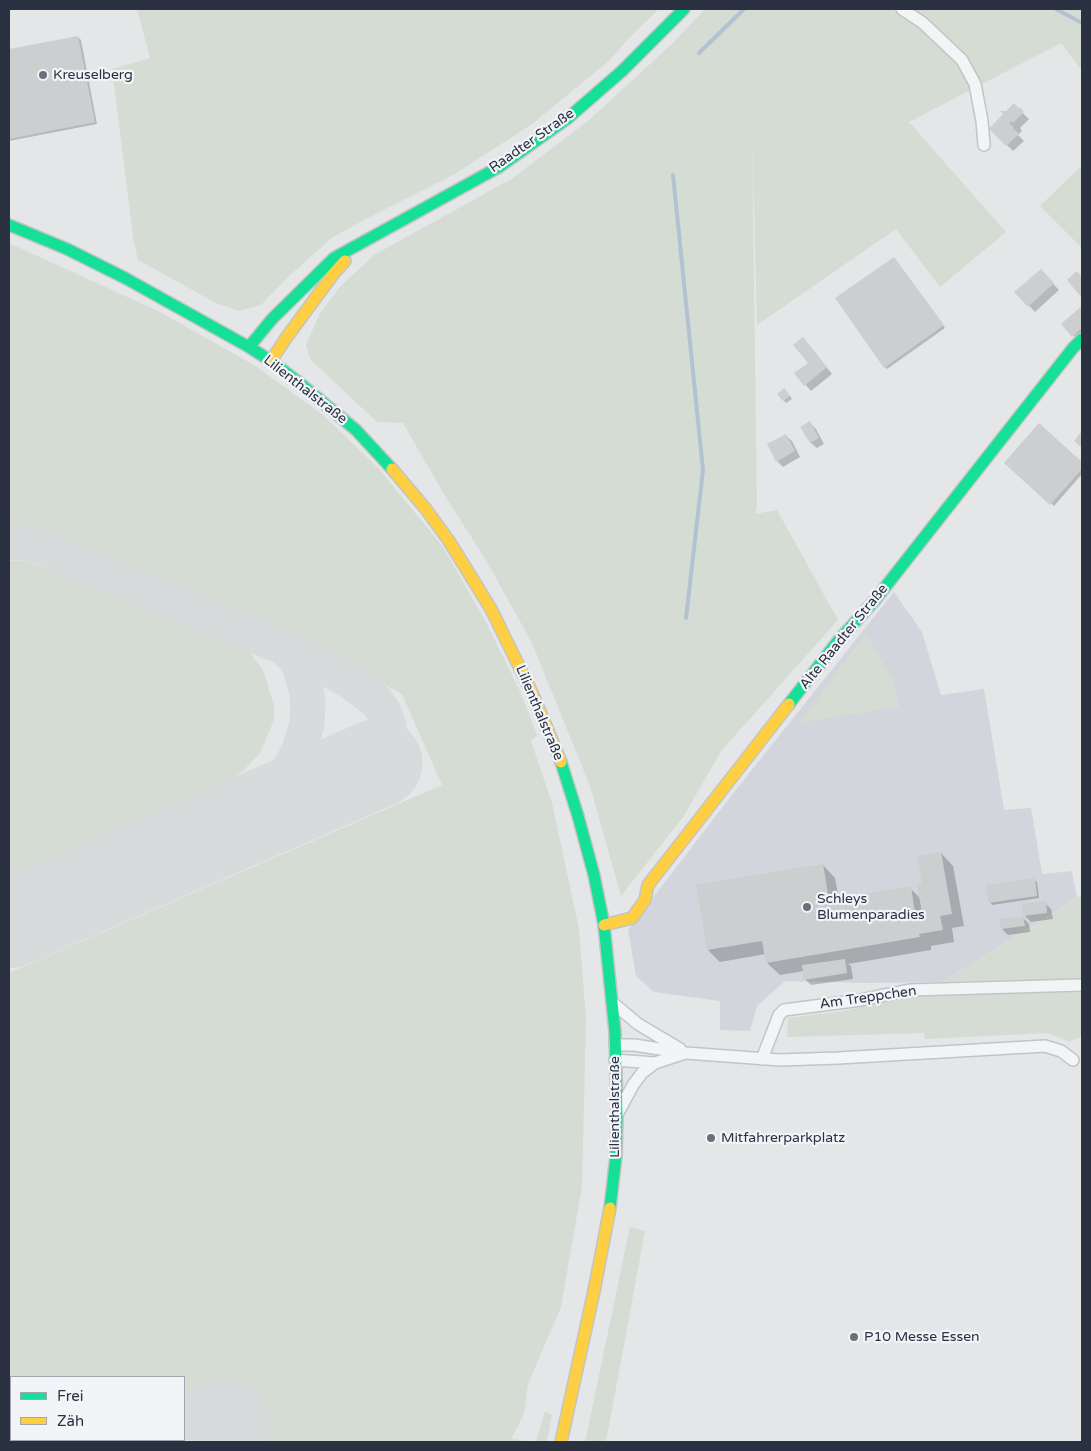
<!DOCTYPE html>
<html>
<head>
<meta charset="utf-8">
<style>
  body { margin:0 }
  #map { position:relative; width:1091px; height:1451px; overflow:hidden; background:#e4e6e8; font-family:"Varela Round",sans-serif }
  canvas { display:block }
  .frame { position:absolute; inset:0; border:10px solid #2a3242; pointer-events:none }
  .legend { position:absolute; left:10px; top:1376px; width:175px; height:65px; box-sizing:border-box; background:#f2f4f8; border:1px solid #a2a6af; margin:0; padding:6px 9px; list-style:none; font-size:15px; color:#2a3242 }
  .legend li { display:flex; align-items:center; gap:10px; height:25px }
  .legend b { width:25px; border:1px solid #a2a6af }
</style>
</head>
<body>
<div id="map">
<canvas width="1091" height="1451"></canvas>
<div class="frame"></div>
<ul class="legend">
<li><b style="height:6px;background:#16e098"></b>Frei</li>
<li><b style="height:6px;background:#ffcf43"></b>Zäh</li>
</ul>
</div>
<script>
const context = document.querySelector('canvas').getContext('2d');
context.lineJoin = 'round';
function paint(path, color) { context.fillStyle = color; context.fill(path, 'evenodd'); }
const shape = rows => new Path2D(rows.map(r => 'M' + r).join(''));
function trace(path, color, width, dash) { context.strokeStyle = color; context.lineWidth = width; context.lineCap = dash ? 'butt' : 'round'; context.setLineDash(dash || []); context.stroke(path); }
function label(font, color, halo, rows, align = 'center') {
  context.font = font + ' "Varela Round",sans-serif'; context.lineWidth = 4.5; context.setLineDash([]); context.textBaseline = 'middle'; context.strokeStyle = halo; context.fillStyle = color; for (const [text, x, y, turn = 0] of rows) {
    context.save(); context.translate(x, y); context.rotate((+turn || 0) * Math.PI / 180); context.textAlign = isNaN(turn) ? turn : align; if (halo) context.strokeText(text, 0, 0); context.fillText(text, 0, 0); context.restore();
  }
}
const built = shape([
  [894,592,922,632,941,695,984,689,1004,810,1031,808,1042,874,1072,871,1077,898,942,982,864,983,785,981,757,1006,750,1031,720,1030,720,1001,654,992,636,976,628,930,735,791]
]);
const green = shape([
  [137,9,659,9,628,39,610,60,532,124,455,174,377,213,333,237,289,276,261,305,239,311,216,303,138,260,133,237,112,69,150,58],
  [705,9,1082,9,1082,71,1061,43,909,122,1006,232,940,287,896,229,757,325,752,132,757,508,755,514,777,510,838,620,722,750,683,817,621,896,590,786,532,643,486,560,445,496,403,423,377,422,310,359,306,345,320,313,340,287,374,255,513,178,589,120,672,44],
  [1082,165,1082,248,1040,206],
  [9,243,158,311,254,365,323,415,379,469,443,547,485,620,520,691,537,735,531,741,552,803,579,929,586,1019,582,1186,561,1307,528,1384,524,1414,511,1439,530,1441,529,1442,9,1442,9,973,442,785,402,694,254,617,37,532,9,530],
  [11,1377,184,1377,184,1440,11,1440],
  [9,561,26,561,226,638,248,650,263,670,274,706,274,720,260,753,244,770,225,784,9,877],
  [866,633,893,680,899,707,799,723],
  [1082,895,1082,979,942,982,1077,898],
  [1082,992,1082,1036,1069,1042,1048,1033,925,1039,924,1033,787,1037,788,1018,844,1011,907,996],
  [630,1227,645,1231,606,1442,585,1442],
  [545,1411,552,1415,547,1442,536,1442]
]);
const shadow = shape([
  [78,37,81,40,97,124,9,141,9,51],
  [1014,105,1029,119,1020,128,1022,131,1018,135,1024,141,1013,151,991,129],
  [896,261,945,328,887,369,885,367],
  [1041,271,1059,290,1035,312,1016,292],
  [1082,307,1082,345,1063,324],
  [808,345,832,374,811,391,796,374,810,363],
  [787,392,792,399,786,403,779,394],
  [810,423,816,429,824,444,817,448,811,443,802,427],
  [1039,425,1082,464,1082,474,1054,506,1005,462],
  [786,436,792,441,800,457,783,467,777,461],
  [941,853,953,866,964,926,952,928,954,942,931,946,931,950,848,964,851,966,853,979,811,985,805,979,804,971,780,975,767,963,766,954,720,962,708,950,823,865,835,878,839,900,910,888,921,899,924,884],
  [1034,880,1037,882,1039,898,992,905,990,902],
  [1045,903,1051,909,1053,919,1031,922,1025,916],
  [1023,918,1029,924,1030,932,1008,935,1002,929]
]);
const stream = shape([
  [1056,9,1082,23],
  [699,53,744,9],
  [673,175,703,470,686,618]
]);
const taxiway = shape([
  [9,543,22,543,35,545,277,645,320,665,351,682,376,701,384,712,389,725,391,744,384,759,378,763],
  [197,842,233,823,266,799,285,775,293,762,299,750,307,724,308,702,306,688,300,668,295,659,284,648]
]);
const runway = shape([
  [9,924,378,763],
  [184,1442,226,1425]
]);
const building = shape([
  [78,36,95,122,9,139,9,49],
  [1014,103,1019,108,1020,107,1024,112,1013,123,1012,121,1009,124,1014,127,1013,128,1019,134,1006,146,989,129,1003,114,1000,111,1006,111],
  [894,257,944,325,884,368,835,298],
  [1041,269,1054,283,1028,307,1014,292],
  [1077,271,1082,277,1082,298,1067,280],
  [1082,306,1082,328,1072,337,1061,324],
  [803,337,827,367,804,386,794,373,808,363,793,345],
  [784,388,790,396,783,401,777,394],
  [810,421,819,438,810,443,800,427],
  [1039,423,1082,462,1082,469,1050,505,1004,463],
  [1082,431,1082,448,1074,441],
  [786,434,795,451,776,462,767,444],
  [941,852,952,914,940,916,943,930,919,934,920,937,766,963,762,941,707,950,696,885,823,864,829,900,911,886,915,914,922,913,917,884,922,883,917,856],
  [1035,878,1037,896,988,903,986,885],
  [1046,901,1047,913,1023,916,1025,926,1001,929,999,919,1023,916,1022,904],
  [845,959,847,973,804,980,802,965]
]);
const street = shape([
  [902,9,923,23,962,60,975,84,982,121,984,145],
  [613,1003,638,1024,680,1049],
  [615,1045,634,1045,686,1053,780,1060,838,1058,1045,1046,1061,1051,1073,1060],
  [762,1059,779,1015,784,1010,861,1000,879,996,911,990,1082,985],
  [615,1060,655,1063],
  [618,1113,633,1085,642,1073,655,1063,682,1054]
]);
const fast = shape([
  [9,225,67,249,125,278,249,347,271,361,297,381,356,430,392,469],
  [249,347,272,319,334,258,499,167,568,118,622,71,684,9],
  [789,704,838,641,875,600,1073,348,1082,339],
  [561,762,578,816,594,875,604,925,615,1032,617,1115,616,1156,610,1208]
]);
const slow = shape([
  [271,361,286,338,334,273,345,261],
  [392,469,425,508,449,541,491,609,533,695,561,762],
  [604,925,632,918,645,900,648,885,789,704],
  [561,1442,594,1291,610,1208]
]);
const markers = [
  [43,75,5,"#6b717c"],
  [807,907,5,"#6b717c"],
  [711,1138,5,"#6b717c"],
  [854,1337,5,"#6b717c"]
];
const poiNames = [
  ["Kreuselberg",53,75],
  ["Schleys",817,899],
  ["Blumenparadies",817,915],
  ["Mitfahrerparkplatz",721,1138],
  ["P10 Messe Essen",864,1337]
];
const streetNames = [
  ["Raadter Straße",532,141,-35],
  ["Lilienthalstraße",305,390,38],
  ["Alte Raadter Straße",844,637,-51],
  ["Lilienthalstraße",539,713,67],
  ["Am Treppchen",868,998,-8],
  ["Lilienthalstraße",615,1107,-90]
];
paint(built, '#d2d5db');
paint(green, '#d4dcd4');
paint(shadow, '#0003');
trace(stream, '#b3c2d2', 4);
trace(taxiway, '#d8dadc', 35);
trace(runway, '#d8dadc', 89);
paint(building, '#ccced0');
trace(street, '#c2c4c6', 14);
trace(fast, '#c2c4c6', 14);
trace(slow, '#c2c4c6', 14);
trace(street, '#f3f4f5', 11);
trace(fast, '#16e098', 11);
trace(slow, '#ffcf43', 11);
for (const [x, y, r, color] of markers) { const dot = new Path2D(); dot.arc(x, y, r, 0, 2 * Math.PI); context.fillStyle = color; context.fill(dot); trace(dot, '#f2f4f8', 2); }
label('14px', '#2a3242', '#f2f4f8', poiNames, 'left');
label('14px', '#2a3242', '#f2f4f8', streetNames);
</script>
</body>
</html>
